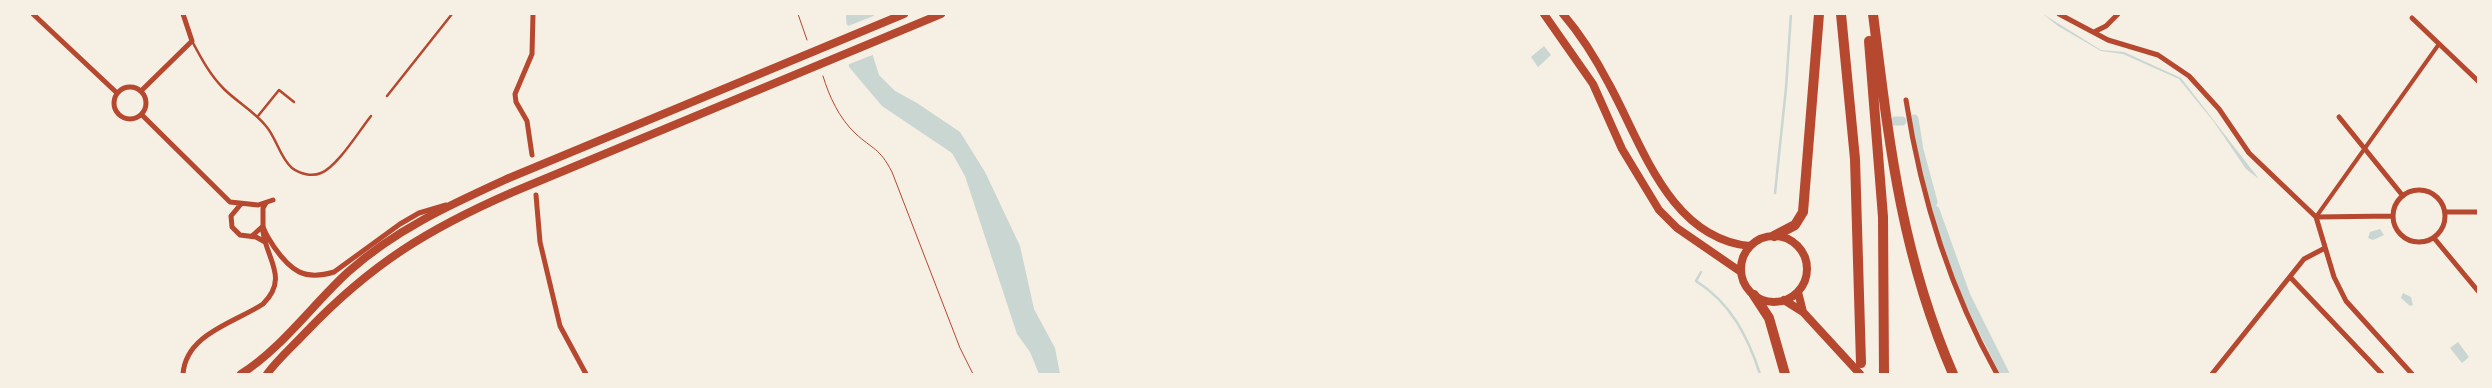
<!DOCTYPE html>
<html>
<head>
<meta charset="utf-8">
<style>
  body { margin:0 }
  #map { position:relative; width:2492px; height:388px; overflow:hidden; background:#f6efe4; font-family:"Fira Sans",sans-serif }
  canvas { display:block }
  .frame { position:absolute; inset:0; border:15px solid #f6efe4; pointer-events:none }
</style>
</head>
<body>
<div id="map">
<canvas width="2492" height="388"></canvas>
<div class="frame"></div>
</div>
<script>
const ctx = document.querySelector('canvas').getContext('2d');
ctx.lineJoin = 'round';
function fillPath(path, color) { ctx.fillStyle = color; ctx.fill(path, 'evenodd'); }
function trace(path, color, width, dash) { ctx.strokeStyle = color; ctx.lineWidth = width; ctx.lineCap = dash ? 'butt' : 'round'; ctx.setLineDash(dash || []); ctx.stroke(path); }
const water = new Path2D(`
  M846,14H874L873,56L879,75L895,91L917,103L960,132L985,172L1020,246L1034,309L1055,348L1060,374H1039L1030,352L1017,334L965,176L952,153L882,106L849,67Z
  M2043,14L2101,50L2124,52L2181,78L2259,179L2246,169L2214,122L2179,79L2123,54L2101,51L2058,26Z
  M1544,46L1551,55L1538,67L1531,57Z
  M2380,229L2384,235L2373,240L2368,238L2370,232Z
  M2403,293L2411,297L2413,305L2410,306L2401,298Z
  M2458,342L2469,357L2462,363L2450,348Z`);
const pier = new Path2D(`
  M876,15L875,54L847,65L843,26L847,24L848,26Z`);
const stream = new Path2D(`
  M1775,193L1786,88L1791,14
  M1701,272L1696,281C1731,303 1748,337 1760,374`);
const canal = new Path2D(`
  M1914,119L1919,150L1933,202
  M1895,121H1902
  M1935,210L1966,296L2005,374`);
const path = new Path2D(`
  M798,14L807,40
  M823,76C829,96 839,118 855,133C873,150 879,147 892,172L960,348L973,374`);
const service = new Path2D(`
  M192,41C201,58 210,75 224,89C237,102 254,111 266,126C277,139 280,158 292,168C300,174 312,177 321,173C337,167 359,131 371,116
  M387,96L452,14
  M258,116L279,90L294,102`);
const pedestrian = new Path2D(`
  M2316,217L2439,44`);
const minor = new Path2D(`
  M33,14L117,93
  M2059,14L2108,40L2158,55L2189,76L2219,109L2249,153L2316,217L2334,277L2346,301L2412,374
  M2412,18L2478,81
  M2094,32L2106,26L2118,14
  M114 103a16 16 0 1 1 32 0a16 16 0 1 1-32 0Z
  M141,91L192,41L183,14
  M1906,100C1921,197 1949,288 1997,374
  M142,115L230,202L258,205L273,200
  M2339,117L2403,196
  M532,155L527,121L516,102L515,94L532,54L533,14
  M2393 216a26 26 0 1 1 52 0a26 26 0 1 1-52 0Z
  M536,195L540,242L560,326L586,374
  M241,204L231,216L232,227L240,235L256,237L265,242
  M2446,212H2478
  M2316,217L2392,216
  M263,226C265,234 270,240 274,247C291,271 304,281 334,272L400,224L419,213L446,205
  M252,236L263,226V208L266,203
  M2434,238L2478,291
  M2290,277L2382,374
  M183,374C186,334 234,323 263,304C289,278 267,260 263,232
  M2212,374L2304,259L2325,248`);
const secondary = new Path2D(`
  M1544,14L1593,84L1622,149L1659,210L1677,228L1741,272
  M1563,14C1581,35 1596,59 1609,84C1642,144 1669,238 1750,246
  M1741 269a33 33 0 1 1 66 0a33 33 0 1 1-66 0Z
  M1798,292L1803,312
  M1784,300L1803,312L1860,374
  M241,374C280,350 314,303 348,272C396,229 452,204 509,178L904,14
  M267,374C278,359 293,346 306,332C371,264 428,229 513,192L941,14`);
const motorway = new Path2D(`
  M1841,14L1855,159L1861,363
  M1873,14C1889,142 1901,254 1953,374
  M1869,41L1883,217L1884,374
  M1774,236L1795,225L1803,212L1819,14
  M1754,295L1769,318L1785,374`);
fillPath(water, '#c9d6d2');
fillPath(pier, '#f6efe4');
trace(stream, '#c9d6d2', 2.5);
trace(canal, '#c9d6d2', 9);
trace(path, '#b5482f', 1);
trace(service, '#b5482f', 2.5);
trace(pedestrian, '#b5482f', 4);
trace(minor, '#b5482f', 5);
trace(secondary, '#b5482f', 8);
trace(motorway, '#b5482f', 10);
</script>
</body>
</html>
